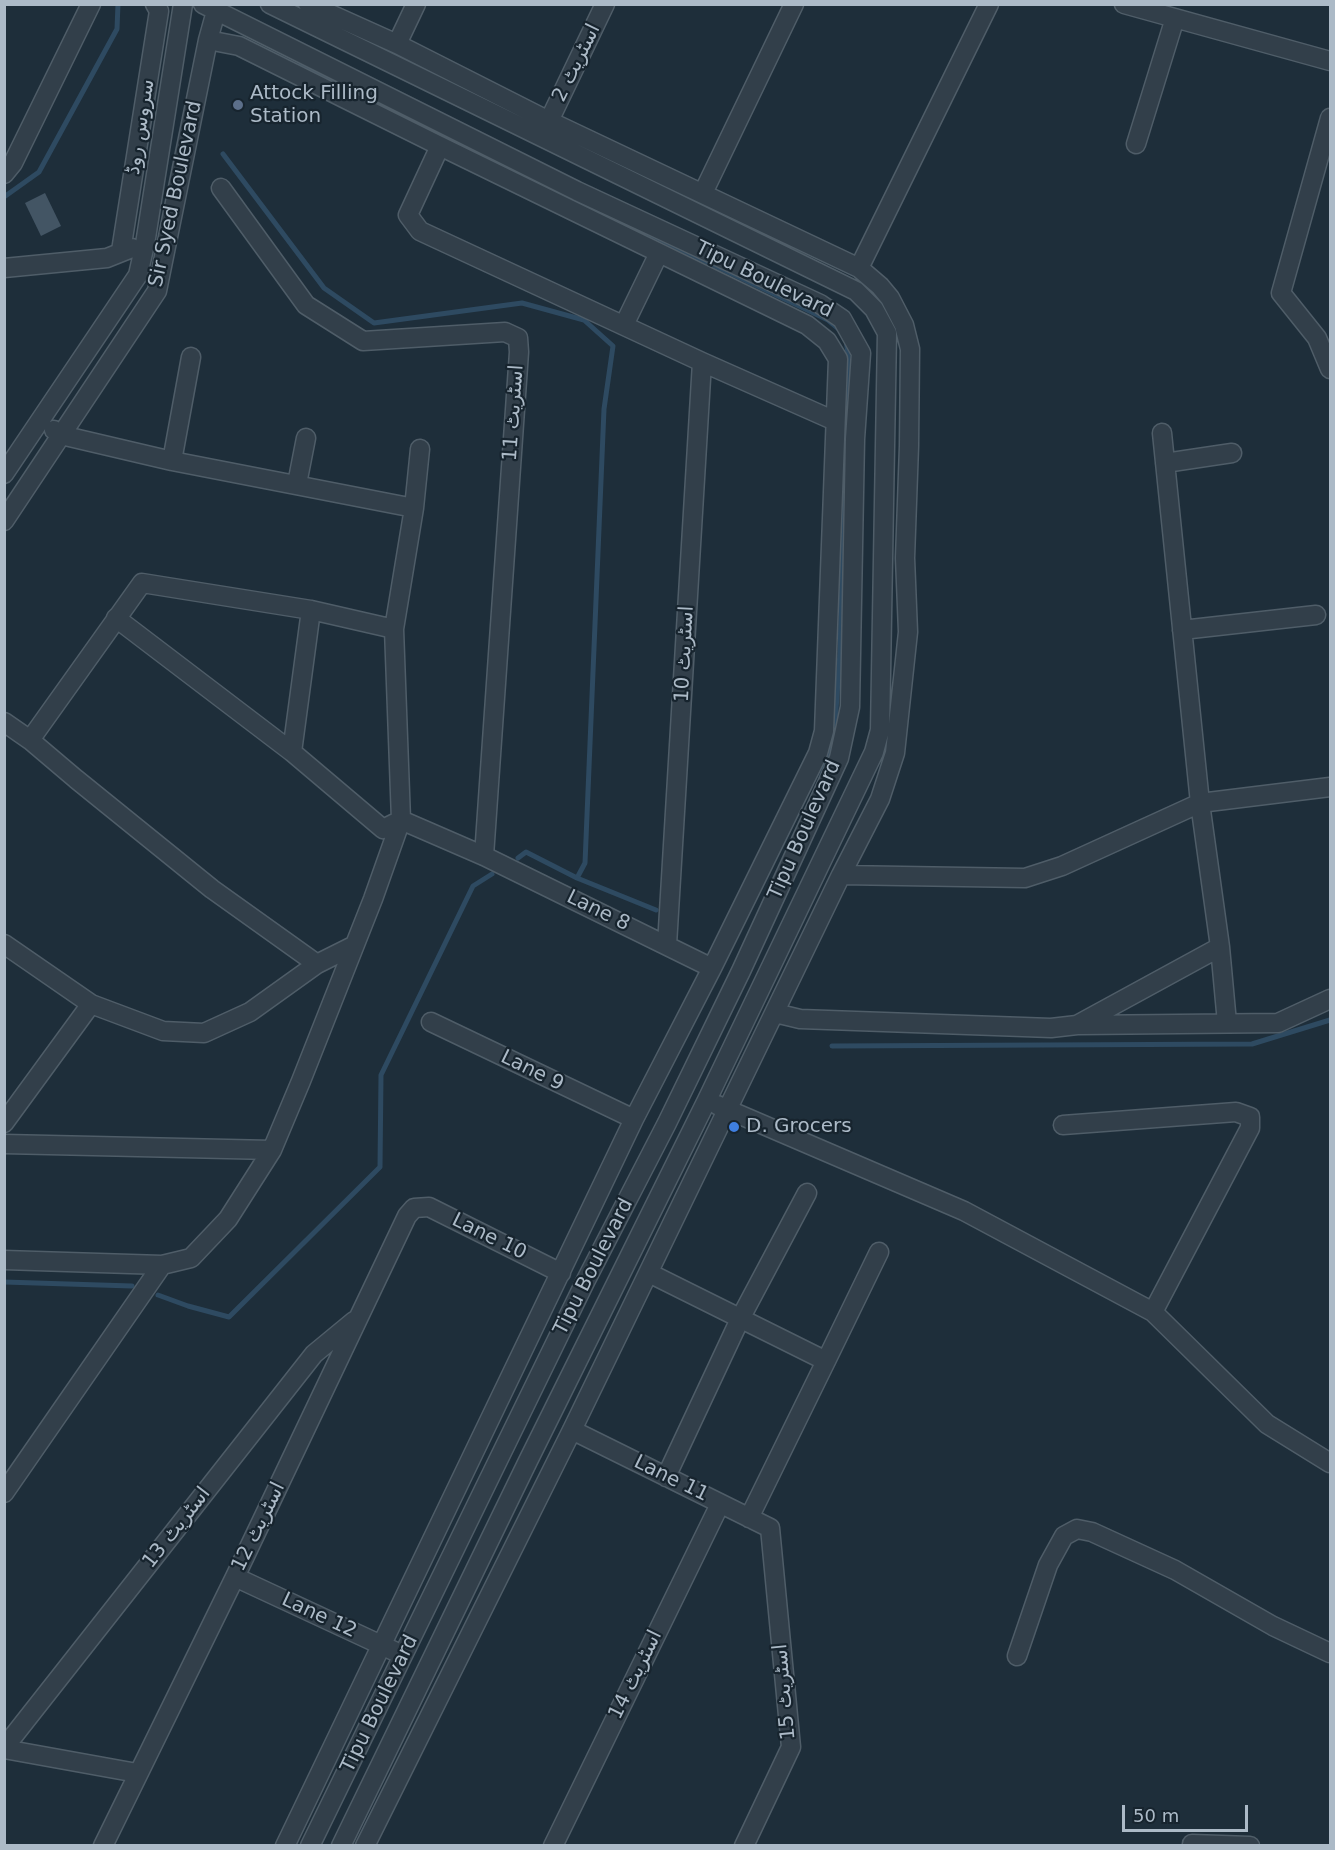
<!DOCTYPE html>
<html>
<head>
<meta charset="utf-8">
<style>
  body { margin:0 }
  #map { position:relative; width:1335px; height:1850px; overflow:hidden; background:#1e2e3a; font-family:"DejaVu Sans",sans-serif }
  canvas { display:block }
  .frame { position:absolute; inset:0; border:6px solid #acbac7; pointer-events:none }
  .scale { position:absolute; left:1122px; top:1805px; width:126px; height:27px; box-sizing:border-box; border:3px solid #acbac7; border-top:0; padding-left:8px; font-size:18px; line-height:21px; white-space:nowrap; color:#acbac7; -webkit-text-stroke:4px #17242e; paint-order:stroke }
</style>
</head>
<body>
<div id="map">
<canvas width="1335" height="1850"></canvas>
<div class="frame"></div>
<div class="scale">50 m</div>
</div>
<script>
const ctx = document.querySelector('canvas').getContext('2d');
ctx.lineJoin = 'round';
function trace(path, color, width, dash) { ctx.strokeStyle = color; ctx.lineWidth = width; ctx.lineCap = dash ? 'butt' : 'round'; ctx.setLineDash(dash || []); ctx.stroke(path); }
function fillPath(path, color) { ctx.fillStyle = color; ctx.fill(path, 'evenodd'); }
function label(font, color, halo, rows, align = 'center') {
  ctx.font = font + ' "DejaVu Sans","Noto Sans Arabic",sans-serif'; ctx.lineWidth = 4.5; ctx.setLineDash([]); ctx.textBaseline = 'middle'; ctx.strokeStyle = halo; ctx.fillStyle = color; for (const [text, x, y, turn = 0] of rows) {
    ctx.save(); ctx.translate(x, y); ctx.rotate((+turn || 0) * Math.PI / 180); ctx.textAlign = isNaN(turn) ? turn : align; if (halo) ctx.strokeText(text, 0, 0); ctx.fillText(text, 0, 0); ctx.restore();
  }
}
const stream = new Path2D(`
  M299,66L509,167
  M223,154L324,288L374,323L522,303L584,320L613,346L604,409L585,863L577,878
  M4,197L39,172L117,29L118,4
  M645,232L828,320L840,330
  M821,778L834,739L840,652L848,353L846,340
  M518,858L526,852L577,878L656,910
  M832,1046L1252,1044L1330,1020
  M4,1282L132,1286
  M158,1295L188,1306L229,1317L380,1167L381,1075L473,886L492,874`);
const building = new Path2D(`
  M45,193L61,226L41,236L25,203Z`);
const minor = new Path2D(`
  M203,4L577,191L820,304L842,319L861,353L855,439L850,707L839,758L741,971L667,1123L586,1280L310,1846
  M270,4L856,291L874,309L887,333L880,730L874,752L707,1100L528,1461L341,1846
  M308,4L397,44L549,121L859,268L880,286L890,298L904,325L910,349L909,446L905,558L908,632L895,753L880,799L841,875L572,1430L365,1846
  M1124,4L1330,61
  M208,40L239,46L440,146L807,325L827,341L838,359L824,731L818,753L712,968L634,1119L285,1846
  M397,44L416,4
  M1330,118L1281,293L1317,338L1330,369
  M549,121L605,4
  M1136,144L1175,18
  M440,146L408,215L420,231L702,362L835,421
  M4,174L13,163L91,4
  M221,188L306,305L363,341L505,332L518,338L519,352L484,856
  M703,193L794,4
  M121,251L159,11L155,4
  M4,268L107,258L132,248
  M859,268L989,4
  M624,325L659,253
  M54,430L61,435L172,461L414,508
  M1162,433L1200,803L1220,947L1227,1023
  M172,461L191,357
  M1165,463L1232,453
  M4,474L138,275L145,244L183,4
  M297,484L306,438
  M4,521L157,291L208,40L218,4
  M116,618L292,752L383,829L401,820L484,856L712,968
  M1182,630L1316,615
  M4,722L30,740L76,779L212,889L317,964
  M30,740L142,583L311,610L394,629
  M292,752L311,610
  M841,875L1025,878L1062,866L1200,803L1330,787
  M4,944L91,1004L163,1031L204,1033L250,1012L317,964L353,946
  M667,945L702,362
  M775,1013L800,1019L1051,1028L1077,1025L1220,947
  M431,1022L634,1119
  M1080,1025L1278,1023L1330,999
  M717,1105L964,1211L1153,1312L1267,1424L1330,1463
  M4,1123L91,1004
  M1063,1125L1236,1112L1250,1117V1128L1153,1312
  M4,1144L272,1150
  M4,1260L162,1265L191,1258L228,1219L272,1150L301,1081L373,899L401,820L394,629L414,508L420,449
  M649,1273L826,1361L879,1252
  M572,1430L770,1528L791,1747L744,1846
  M666,1477L740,1319L807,1193
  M4,1493L162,1265
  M749,1518L826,1361
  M235,1577L394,1651
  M1017,1656L1048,1565L1064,1536L1077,1529L1092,1532L1175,1570L1273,1626L1330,1653
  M4,1748L314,1354L354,1321
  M4,1749L137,1773
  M1192,1844L1250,1846
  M103,1846L235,1577L407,1216L414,1208L429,1207L561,1273
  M553,1846L720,1504`);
const markers = [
  [238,105,6,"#5c6f8a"],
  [734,1127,6,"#3f7fe0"]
];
const streetNames = [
  ["اسٹریٹ 2",577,63,-64],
  ["سروس روڈ",141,127,-81],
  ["Sir Syed Boulevard",176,194,-78],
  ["Tipu Boulevard",764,280,26],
  ["اسٹریٹ 11",514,413,-86],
  ["اسٹریٹ 10",685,654,-87],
  ["Tipu Boulevard",805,830,-66],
  ["Lane 8",598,911,26],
  ["Lane 9",532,1071,26],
  ["Lane 10",489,1237,26],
  ["Tipu Boulevard",594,1267,-63],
  ["Lane 11",671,1479,26],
  ["اسٹریٹ 12",259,1527,-64],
  ["اسٹریٹ 13",177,1528,-52],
  ["Lane 12",319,1616,25],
  ["اسٹریٹ 14",636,1675,-64],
  ["اسٹریٹ 15",785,1692,-95],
  ["Tipu Boulevard",380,1704,-64]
];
const poiNames = [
  ["Attock Filling",250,94],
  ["Station",250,117],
  ["D. Grocers",746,1127]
];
trace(stream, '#2e4a61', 5);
fillPath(building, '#435564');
trace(minor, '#4f5d68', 21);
trace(minor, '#323f4a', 18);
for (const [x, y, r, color] of markers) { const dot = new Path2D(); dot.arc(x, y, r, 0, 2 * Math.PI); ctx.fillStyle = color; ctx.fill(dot); trace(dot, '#17242e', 2); }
label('20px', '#acbac7', '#17242e', streetNames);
label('20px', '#acbac7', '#17242e', poiNames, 'left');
</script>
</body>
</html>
